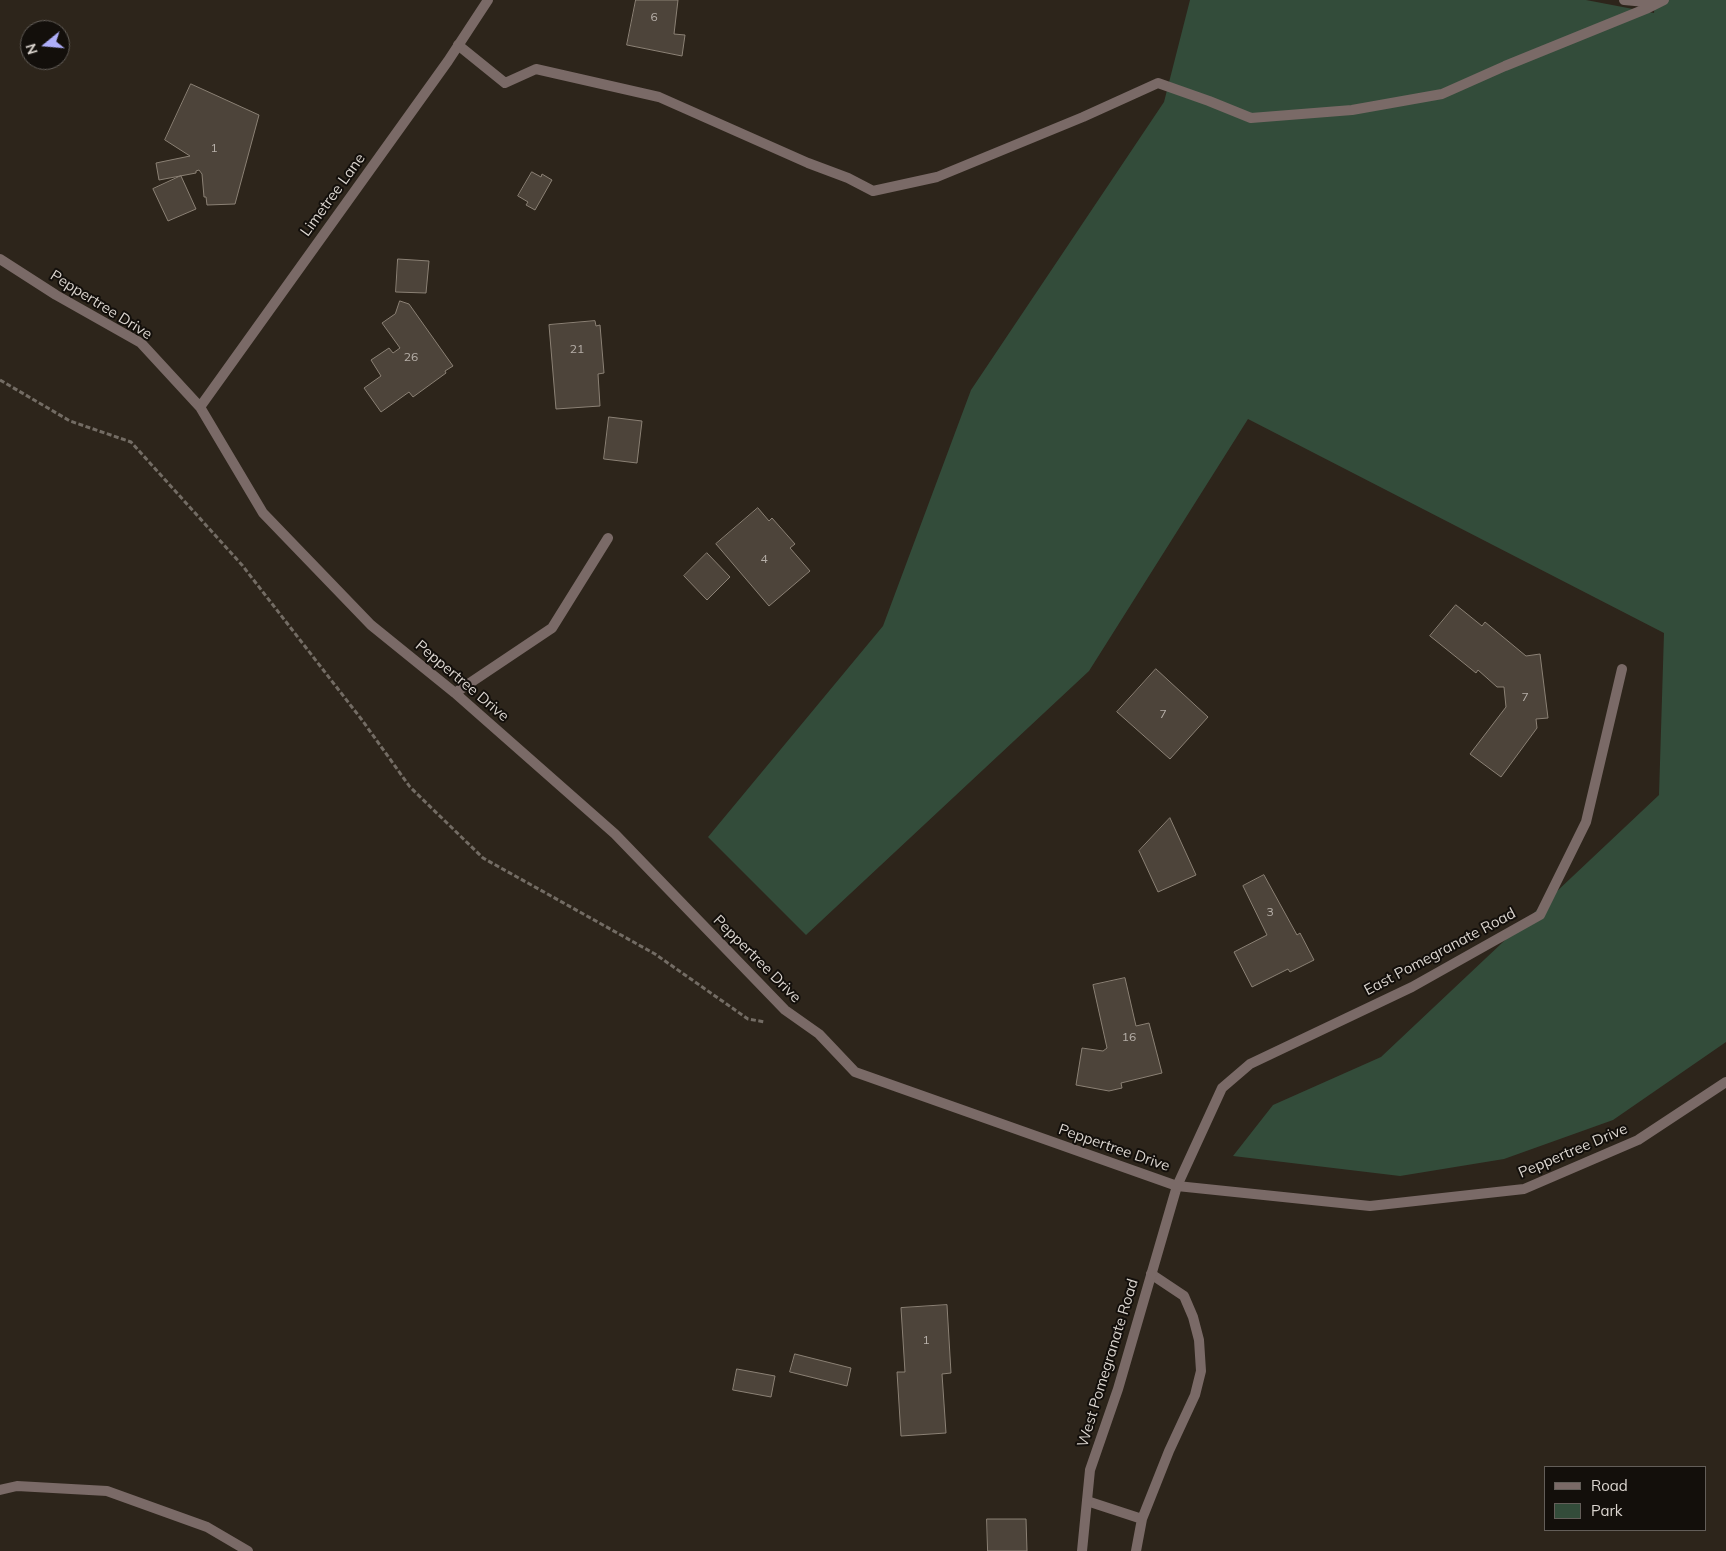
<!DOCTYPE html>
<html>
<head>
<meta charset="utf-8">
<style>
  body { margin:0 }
  #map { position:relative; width:1726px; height:1551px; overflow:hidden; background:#2d251b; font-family:Mulish,sans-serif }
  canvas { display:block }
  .legend { position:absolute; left:1544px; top:1466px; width:162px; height:65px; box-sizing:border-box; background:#130f0b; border:1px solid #635e59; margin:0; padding:6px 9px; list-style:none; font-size:15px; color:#dad4ce }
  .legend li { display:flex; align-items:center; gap:10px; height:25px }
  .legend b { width:25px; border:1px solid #635e59 }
  .north { position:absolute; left:20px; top:20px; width:50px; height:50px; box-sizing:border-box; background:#130f0b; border:1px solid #635e59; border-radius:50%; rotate:253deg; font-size:14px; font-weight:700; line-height:20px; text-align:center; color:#dad4ce }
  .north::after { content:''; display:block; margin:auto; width:18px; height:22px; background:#aeaefa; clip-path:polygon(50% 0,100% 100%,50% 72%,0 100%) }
</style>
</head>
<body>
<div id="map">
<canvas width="1726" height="1551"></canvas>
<ul class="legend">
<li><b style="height:6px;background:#7a6a67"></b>Road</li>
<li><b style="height:14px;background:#334c3a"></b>Park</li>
</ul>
<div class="north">N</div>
</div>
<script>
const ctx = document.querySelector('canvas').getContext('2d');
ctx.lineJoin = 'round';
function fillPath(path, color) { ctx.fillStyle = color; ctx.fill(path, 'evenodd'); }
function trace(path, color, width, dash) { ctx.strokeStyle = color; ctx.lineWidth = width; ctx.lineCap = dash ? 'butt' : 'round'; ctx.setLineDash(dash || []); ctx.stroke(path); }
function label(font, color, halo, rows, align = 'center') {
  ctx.font = font + ' Mulish,sans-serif'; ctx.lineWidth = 4; ctx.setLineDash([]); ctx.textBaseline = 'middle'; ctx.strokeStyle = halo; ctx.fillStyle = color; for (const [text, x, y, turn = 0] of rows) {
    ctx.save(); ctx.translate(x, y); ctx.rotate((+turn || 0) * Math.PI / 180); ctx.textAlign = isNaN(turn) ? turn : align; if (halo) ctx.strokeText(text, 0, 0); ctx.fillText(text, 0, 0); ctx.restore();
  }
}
const green = new Path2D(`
  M1190,0H1586L1654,13L1655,0H1726V1042L1613,1120L1504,1159L1400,1176L1233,1156L1273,1105L1381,1057L1659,795L1664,633L1248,419L1089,671L806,935L708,837L883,626L971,390L1164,102Z`);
const building = new Path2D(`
  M636,0H678L674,34L685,35L682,56L627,45Z
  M191,84L259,115L235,204L207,205L206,197H204L202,174L199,170L196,171V173L159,180L156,163L190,156L165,140Z
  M532,172L541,177L542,174L552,180L535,210L526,205L528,202L518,196Z
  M181,176L196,209L168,221L153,189Z
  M398,259L429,261L426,293L396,292Z
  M400,301L409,304L453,366L445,371L446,373L413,397L409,392L381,412L364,388L381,376L371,360L389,348L393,353L400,348L382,323L395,314Z
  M595,321L596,326L600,325L604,373L598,374L600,406L556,409L549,325Z
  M609,417L642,421L637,463L604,459Z
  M758,508L769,521L772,518L795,544L790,548L810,571L769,606L716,544Z
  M707,553L730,577L707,600L684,576Z
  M1456,605L1482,626L1485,622L1526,656L1540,654L1548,718L1536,719L1537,728L1501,777L1470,754L1506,707L1504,687H1497L1478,670L1476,673L1430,636Z
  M1156,669L1208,717L1170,759L1117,712Z
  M1170,818L1196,875L1158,892L1139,851Z
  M1264,875L1297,935L1300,933L1314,960L1290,972L1288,969L1252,987L1234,952L1267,935L1243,886Z
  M1125,978L1136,1026L1149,1023L1162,1073L1121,1083L1122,1088L1109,1091L1076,1085L1082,1048L1103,1051L1107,1048L1093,985Z
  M947,1305L951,1373L942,1374L946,1433L901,1436L897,1372H905L901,1308Z
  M795,1354L851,1368L847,1386L790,1372Z
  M737,1369L775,1376L771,1397L733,1390Z
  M987,1519H1026L1027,1551H988Z`);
const path = new Path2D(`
  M0,380L70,421L131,442L242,565L362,720L410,787L483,858L655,954L748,1019L765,1022`);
const lane = new Path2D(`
  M1624,0L1657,3
  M458,45L505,83L536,69L659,97L808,163L848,178L873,191L937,177L1083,117L1158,83L1209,101L1251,118L1352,110L1442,94L1505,66L1648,8L1664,0
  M1087,1501L1142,1519
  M1136,1551L1142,1519L1169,1451L1195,1395L1201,1371L1199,1340L1193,1317L1184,1296L1151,1274`);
const street = new Path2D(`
  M0,259L56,295L141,343L200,407L263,513L371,625L455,693L615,834L785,1010L819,1034L855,1072L1177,1186L1370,1206L1524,1189L1638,1140L1726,1082
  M200,407L448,61L488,0
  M455,693L552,628L608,538
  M0,1490L17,1486L107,1491L207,1527L248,1551
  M1082,1551L1090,1470L1118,1389L1177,1186L1222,1088L1250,1064L1412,987L1540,915L1586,822L1622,669`);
const numberNames = [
  ["6",654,17],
  ["1",214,148],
  ["21",577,349],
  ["26",411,357],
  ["4",764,559],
  ["7",1525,697],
  ["7",1163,714],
  ["3",1270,912],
  ["16",1129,1037],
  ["1",926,1340]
];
const streetNames = [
  ["Limetree Lane",333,195,-54],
  ["Peppertree Drive",101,305,32],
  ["Peppertree Drive",462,681,40],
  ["East Pomegranate Road",1440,952,-28],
  ["Peppertree Drive",757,959,45],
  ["Peppertree Drive",1114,1148,19],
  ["Peppertree Drive",1573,1151,-23],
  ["West Pomegranate Road",1108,1363,-73]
];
fillPath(green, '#334c3a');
fillPath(building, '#4d443a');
trace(building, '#8b8175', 1);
trace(path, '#736c64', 3, [5, 2.5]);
trace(lane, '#7a6a67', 10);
trace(street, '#7a6a67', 10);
label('12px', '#b7b0a9', null, numberNames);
label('15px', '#dad4ce', '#130f0b', streetNames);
</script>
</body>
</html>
